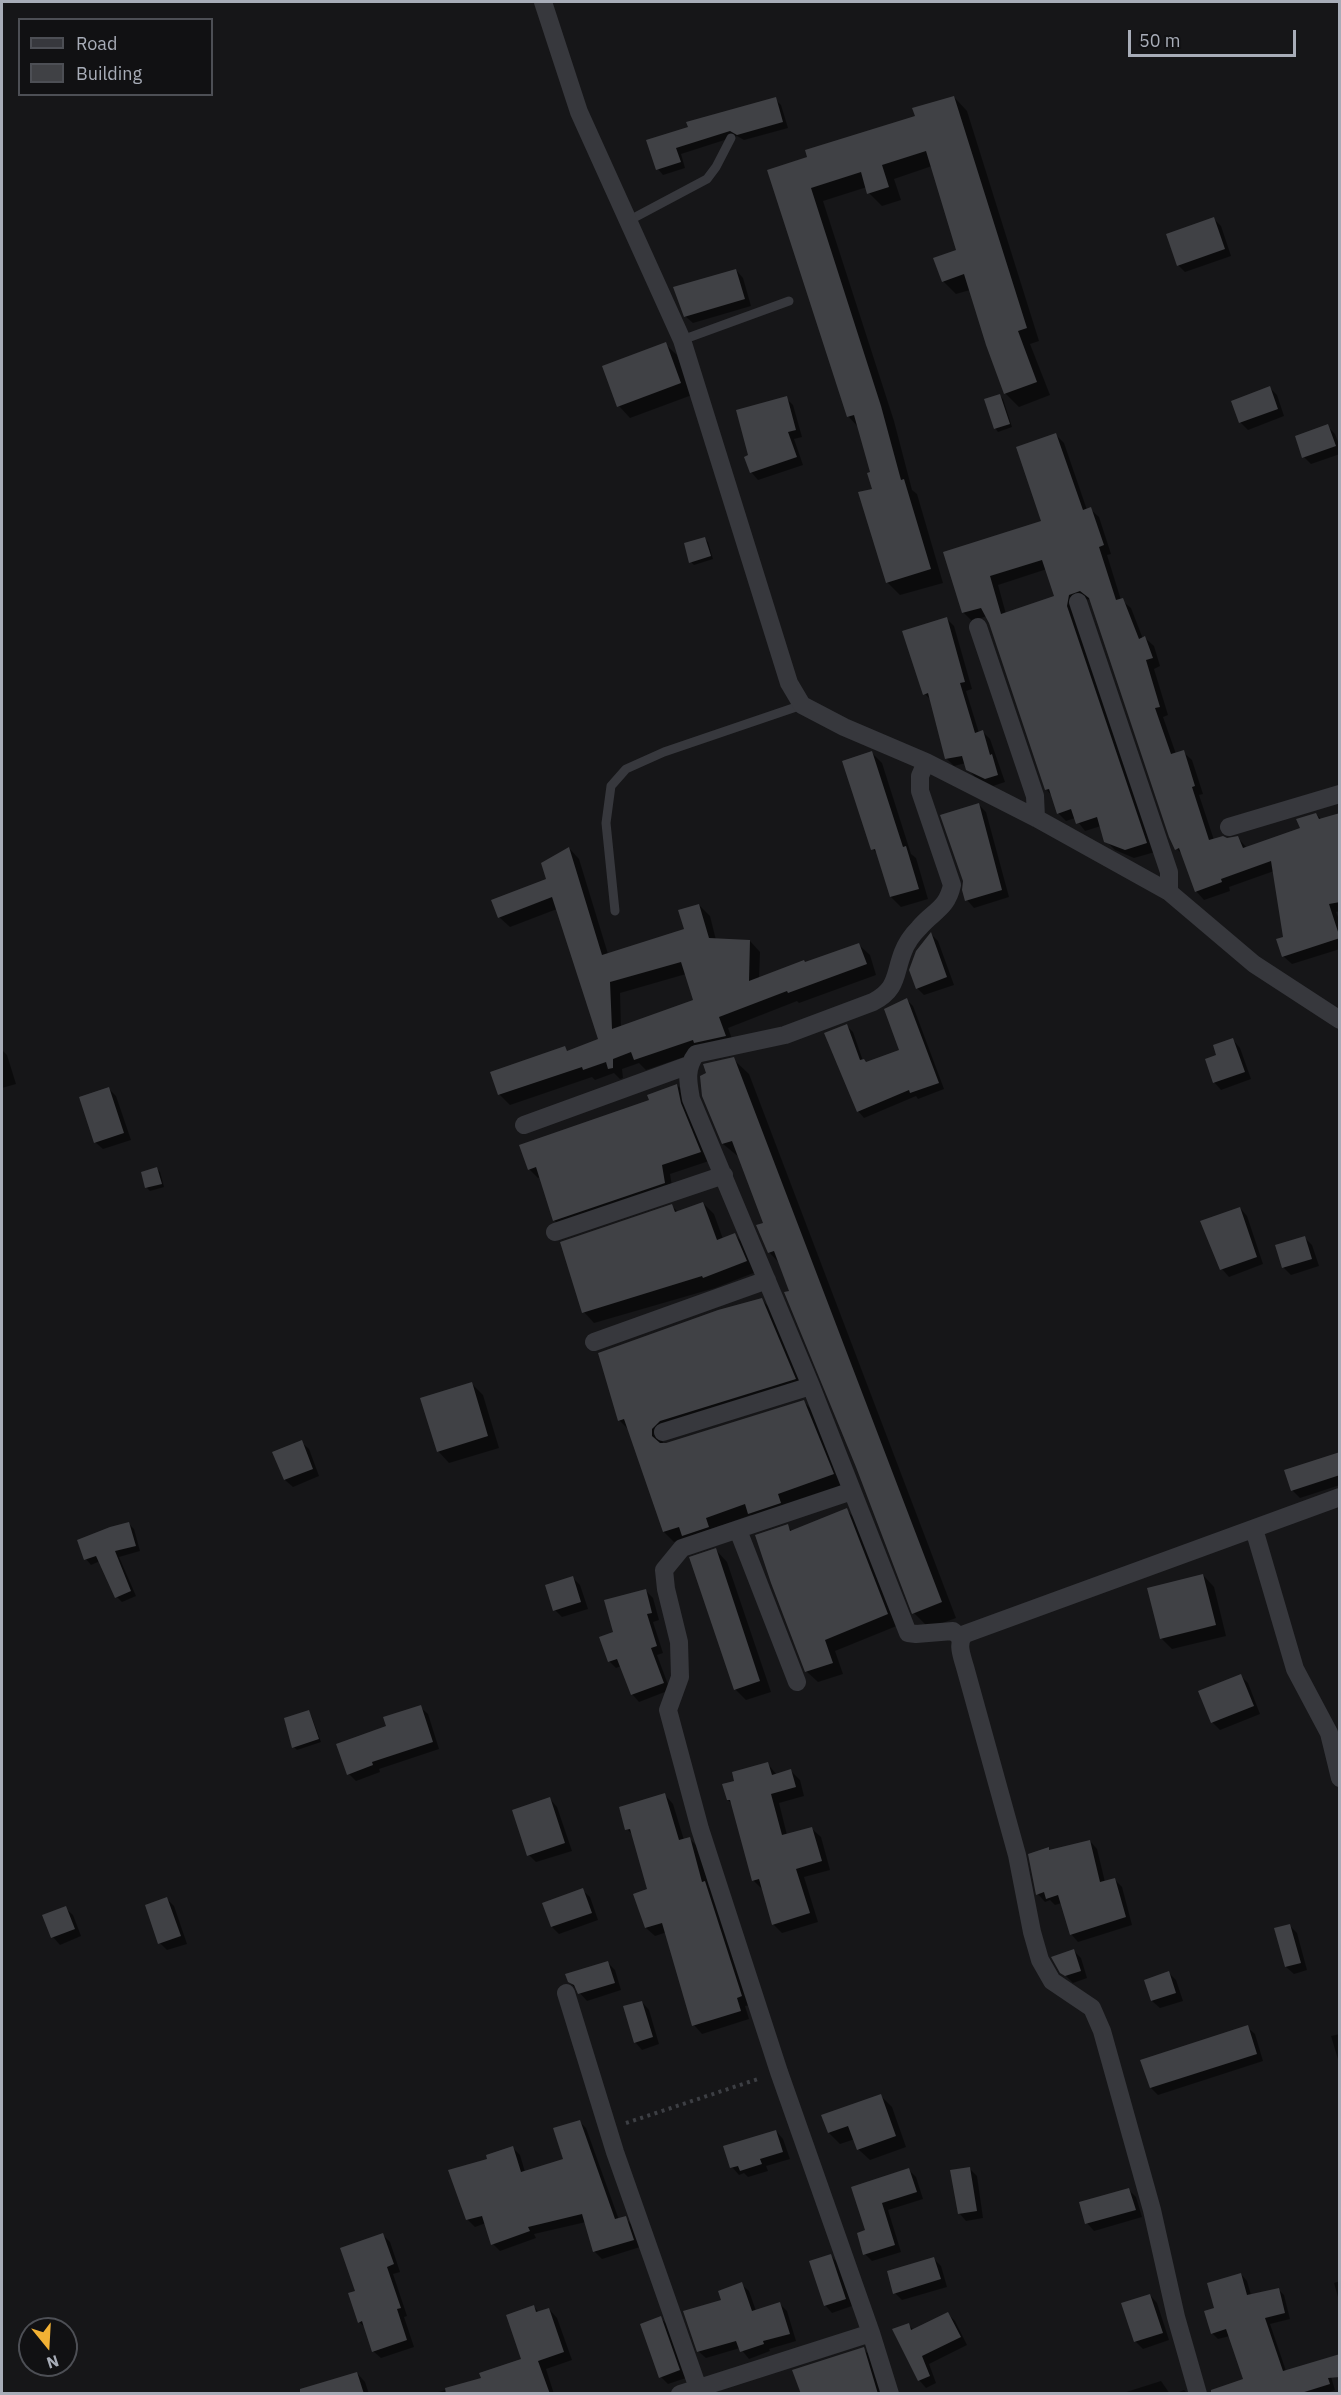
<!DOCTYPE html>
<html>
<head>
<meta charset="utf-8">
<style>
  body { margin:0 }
  #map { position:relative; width:1341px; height:2395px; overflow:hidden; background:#161618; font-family:"IBM Plex Sans",sans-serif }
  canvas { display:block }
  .frame { position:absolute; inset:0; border:3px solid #a8adb8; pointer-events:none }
  .legend { position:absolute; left:18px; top:18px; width:195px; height:78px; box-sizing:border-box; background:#111113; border:2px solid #4d4f55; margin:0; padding:8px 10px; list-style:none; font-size:18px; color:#a8adb8 }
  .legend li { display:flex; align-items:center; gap:12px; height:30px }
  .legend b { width:30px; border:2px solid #4d4f55 }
  .north { position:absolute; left:18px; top:2317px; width:60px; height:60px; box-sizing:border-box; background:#111113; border:2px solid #4d4f55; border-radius:50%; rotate:162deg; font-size:16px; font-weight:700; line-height:24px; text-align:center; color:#a8adb8 }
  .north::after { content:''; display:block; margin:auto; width:21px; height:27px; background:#f2b134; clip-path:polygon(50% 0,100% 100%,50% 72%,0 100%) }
  .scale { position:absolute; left:1128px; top:30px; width:168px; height:27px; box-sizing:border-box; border:3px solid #a8adb8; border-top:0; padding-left:8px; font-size:18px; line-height:21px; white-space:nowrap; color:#a8adb8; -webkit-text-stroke:4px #111113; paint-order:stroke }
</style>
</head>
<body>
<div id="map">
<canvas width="1341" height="2395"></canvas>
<div class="frame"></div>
<ul class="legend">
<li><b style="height:8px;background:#37383d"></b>Road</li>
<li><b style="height:16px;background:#404145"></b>Building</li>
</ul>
<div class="north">N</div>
<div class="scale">50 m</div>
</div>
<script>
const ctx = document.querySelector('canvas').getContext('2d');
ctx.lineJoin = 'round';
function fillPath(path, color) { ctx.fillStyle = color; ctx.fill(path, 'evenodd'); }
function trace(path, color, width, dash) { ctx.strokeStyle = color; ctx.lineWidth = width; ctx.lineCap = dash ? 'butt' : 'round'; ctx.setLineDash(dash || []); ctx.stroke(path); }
const shadow = new Path2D(`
  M954,97L967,111L1039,341L1030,344L1050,395L1019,407L1005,393L970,290L956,294L943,281L958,251L932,166L894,179L901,200L882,206L869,193L867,187L823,201L894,421L912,490L917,494L943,583L900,595L887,582L872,473L859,428L848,416L769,171L917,117Z
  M775,99L781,105L788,128L744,140L737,136L681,154L685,168L663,175L658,169L648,141Z
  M1214,219L1221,226L1231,256L1185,272L1178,265Z
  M736,270L743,278L751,306L693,323L685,316Z
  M665,344L677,355L692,395L630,418L619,406Z
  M1270,388L1277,395L1284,416L1248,430L1240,422Z
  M1000,396L1003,399L1012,427L998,432L995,428Z
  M786,398L793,405L802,437L794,439L803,465L758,480L751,472L750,456Z
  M1327,426L1335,434L1340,447V454L1311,464L1304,457Z
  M1056,435L1064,443L1087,510L1090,509L1099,517L1111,554L1107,555L1121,600L1131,608L1143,639L1145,638L1154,646L1160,666L1154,669L1168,715L1163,717L1176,754L1183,752L1192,760L1203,794L1199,795L1214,840L1238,838L1247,848L1302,829L1316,814L1322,820L1340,815V911L1336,912L1340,922V949L1292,964L1283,956L1284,938L1274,871L1229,887L1230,891L1204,900L1196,891L1184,856L1177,849L1090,599L1078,602L1155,852L1134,858L1115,850L1106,841L1101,826L1085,831L1075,818L1066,821L1058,813L1052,796L1046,789L987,616L972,621L963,612L945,553L1043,522ZM1047,569L1056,597L1006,614L998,585Z
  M705,539L708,542L713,559L694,565L691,562Z
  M947,619L954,626L972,689L966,691L979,733L983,732L990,739L1005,782L993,786L975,777L968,769L966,763L954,766L946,758L931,700L925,694Z
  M872,753L882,763L911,854L916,858L928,899L901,907L891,897L879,856L873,849Z
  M979,805L986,812L1009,897L974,908L967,900Z
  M569,848L579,859L608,954L686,930L699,905L710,916L716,940L750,941L760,952L759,979L859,945L870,955L876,975L799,1003L797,1001L728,1028L735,1047L704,1050L646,1070L639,1063L622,1069L623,1078L620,1079L614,1073L595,1080L592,1077L510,1105L499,1094L565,1048L568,1052L600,1040L557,909L510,927L499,917L548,880ZM686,974L694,1001L621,1027L620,993Z
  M931,934L938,941L954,985L924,995L917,988Z
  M907,1000L913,1006L944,1089L918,1099L916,1096L864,1118L858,1111L847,1026L853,1032L863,1061L867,1064L901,1051Z
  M1233,1040L1240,1048L1251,1079L1221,1090L1214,1082L1218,1056Z
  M2,1050L7,1055L16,1084L2,1088Z
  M733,1059L749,1074L956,1618L929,1628L914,1613L780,1264L769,1252L765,1223L740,1158L723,1144Z
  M677,1085L686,1094L709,1161L670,1174L673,1192L563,1229L554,1220L541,1177L538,1178L529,1169Z
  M109,1089L116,1096L131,1140L103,1149L95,1142Z
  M157,1169L160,1172L164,1187L150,1191L147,1188Z
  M703,1203L714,1214L723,1239L735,1235L745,1245L756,1272L715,1288L594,1323L584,1312L672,1206L678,1212Z
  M1240,1208L1247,1216L1263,1264L1229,1277L1222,1269Z
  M1305,1238L1312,1245L1319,1266L1291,1275L1284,1268L1277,1246Z
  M762,1300L772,1310L805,1389L662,1440L663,1443L666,1444L804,1402L814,1412L843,1485L760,1523L751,1515L674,1542L664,1532L630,1431L619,1420Z
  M472,1384L483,1395L499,1448L449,1463L438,1451Z
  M301,1442L309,1449L319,1476L293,1487L285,1480L274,1452Z
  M1340,1458V1485L1300,1498L1292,1490Z
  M846,1510L858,1521L899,1625L835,1651L843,1674L818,1682L806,1671L787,1526L792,1531Z
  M129,1524L134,1529L140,1551L119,1557L136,1596L122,1602L117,1597L100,1561L91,1565L86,1559Z
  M716,1550L727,1562L771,1692L746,1700L735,1689Z
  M1203,1575L1214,1587L1226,1636L1172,1649L1161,1638Z
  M573,1578L580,1585L588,1609L562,1617L555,1610Z
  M645,1590L653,1598L659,1620L653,1622L663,1653L657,1655L670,1690L639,1702L632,1694L621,1666L616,1668L609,1661Z
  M1241,1676L1248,1683L1260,1714L1220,1730L1212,1722Z
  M420,1707L428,1714L439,1749L379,1769L380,1772L356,1781L349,1774L388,1727Z
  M308,1712L311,1715L321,1742L297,1750L294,1747Z
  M767,1763L777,1775L791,1771L800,1780L804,1796L779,1803L787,1835L812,1829L821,1837L830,1870L804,1877L818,1922L782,1933L773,1924L762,1889L753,1880L732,1804L728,1800L736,1782Z
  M665,1795L673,1804L684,1840L689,1838L698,1847L709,1887L713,1892L750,2005L745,2006L749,2019L702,2034L694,2025L667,1932L655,1936L646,1928L649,1890L634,1836L627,1829Z
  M550,1799L557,1807L572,1851L536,1862L529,1855Z
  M1090,1841L1097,1849L1105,1882L1114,1879L1122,1887L1132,1925L1078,1942L1071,1934L1062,1903L1055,1905L1050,1900L1045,1902L1038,1894L1048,1849L1050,1851Z
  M582,1890L590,1897L598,1920L559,1934L552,1927Z
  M167,1899L174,1906L187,1944L167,1950L160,1943Z
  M65,1908L73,1915L81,1936L60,1945L53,1937Z
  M1289,1925L1297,1933L1307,1970L1294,1974L1286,1967Z
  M1074,1951L1081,1958L1087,1978L1073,1983L1062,1972Z
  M608,1963L615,1970L621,1990L587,2001L569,1981Z
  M1169,1973L1176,1980L1183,2001L1160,2008L1152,2001L1146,1981Z
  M642,2002L649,2010L659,2044L642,2050L635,2042Z
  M1247,2027L1255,2034L1263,2061L1158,2095L1151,2088Z
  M1340,2034V2066L1331,2036Z
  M880,2095L892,2107L906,2147L870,2160L858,2149L855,2139L840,2144L829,2133Z
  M579,2121L586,2128L619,2220L625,2218L632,2225L640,2247L602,2259L595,2252L586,2222L534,2234L536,2238L500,2251L493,2244L486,2223L475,2227L468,2220L450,2171L489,2160L513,2148L520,2155L525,2172L565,2160Z
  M776,2131L783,2139L790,2159L766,2166L768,2171L748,2177L744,2173L739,2175L732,2167Z
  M970,2169L977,2176L983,2218L966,2221L959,2213Z
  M909,2170L916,2177L923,2199L888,2210L901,2252L872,2261L865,2254L867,2231L852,2188Z
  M1129,2190L1136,2197L1142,2217L1094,2231L1087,2223Z
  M383,2235L390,2242L400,2272L393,2274L407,2316L404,2317L414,2347L381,2358L373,2351L366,2328L359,2322L357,2292Z
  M831,2256L838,2263L852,2306L832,2313L825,2305Z
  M934,2259L941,2266L947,2287L902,2300L895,2293Z
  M1241,2274L1247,2281L1251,2295L1278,2289L1284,2295L1290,2319L1270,2324L1286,2371L1328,2367L1335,2390L1324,2394H1246L1245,2380L1230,2336L1218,2339L1212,2333L1216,2309Z
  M1340,2281V2304L1334,2283Z
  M741,2284L749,2291L756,2311L780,2304L787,2311L796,2341L769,2349L770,2351L749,2359L740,2348L706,2358L698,2351L723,2301Z
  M1150,2295L1157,2303L1169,2340L1143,2349L1135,2341Z
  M534,2307L539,2312L549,2309L557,2318L572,2360L546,2369L554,2394H432L482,2379L523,2359Z
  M948,2314L955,2321L967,2345L929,2364L936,2383L926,2388L919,2380L908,2325L914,2330Z
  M660,2318L668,2325L686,2378L668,2384L661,2377Z
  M863,2349L871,2356L883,2394H802Z
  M357,2373L365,2382L369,2394H328Z
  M1161,2381L1170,2394H1120Z
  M1184,2390L1188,2394H1174Z`);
const building = new Path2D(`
  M954,96L1027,328L1018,331L1037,382L1004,394L986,345L964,274L942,282L933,258L956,250L926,151L882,165L889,187L867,194L861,172L811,188L881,406L901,480L904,479L931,569L886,583L858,492L872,489L867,473L870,472L854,415L847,417L767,170L807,157L805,150L915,116L912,108Z
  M776,97L783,122L737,135L730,131L676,148L681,162L656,170L646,140L688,127L686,122Z
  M1214,217L1225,249L1177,266L1166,234Z
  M736,269L745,299L684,317L673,287Z
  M666,342L681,383L617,407L602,366Z
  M1270,386L1278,409L1239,423L1231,401Z
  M1000,394L1010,424L994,429L984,399Z
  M787,396L796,430L788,432L797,457L750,473L744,457L748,455L736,410Z
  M1328,424L1336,446L1302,458L1295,436Z
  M1056,433L1083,510L1091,507L1104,545L1099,547L1116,600L1123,598L1139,639L1145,636L1153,658L1146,660L1160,707L1155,708L1171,754L1184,750L1195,786L1192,787L1209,840L1223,836L1227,838L1238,836L1243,848L1300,828L1296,819L1316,813L1319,819L1340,813V902L1329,904L1340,938L1282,957L1276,939L1283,937L1271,861L1221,879L1222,882L1195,892L1179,848L1175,850L1169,837L1089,598L1080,591L1069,595L1067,606L1147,843L1125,850L1104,842L1097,817L1076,824L1071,809L1057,814L1049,789L1045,790L989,623L981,608L962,613L943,552L1041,521L1016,447ZM1042,560L1054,596L1001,614L990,576Z
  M705,537L711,556L689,563L684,543Z
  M947,617L965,682L960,683L975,733L983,730L990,755L992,754L998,775L985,779L966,770L962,756L945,759L928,693L923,695L902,631Z
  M872,751L903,847L906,846L919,889L890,897L875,849L871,850L842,761Z
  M979,803L1002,890L965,901L962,890L963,881L940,815Z
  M569,847L602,955L684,929L678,910L699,904L709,938L750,940L749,981L804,960L805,962L859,943L867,964L788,993L787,991L719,1017L726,1036L694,1043L693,1040L634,1060L631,1052L613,1059V1068L608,1069L606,1062L583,1070L582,1067L498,1095L490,1072L565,1046L567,1051L598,1039L552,897L498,918L491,900L546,879L541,863ZM681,962L693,1000L612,1029L610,982Z
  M931,932L947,977L916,989L909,970L916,951Z
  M907,998L939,1083L910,1093L909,1090L857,1112L824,1033L847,1024L860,1060L864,1059L866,1062L899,1050L884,1009Z
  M1233,1038L1245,1072L1213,1083L1205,1059L1216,1055L1213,1045Z
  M734,1057L942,1602L912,1614L856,1467L784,1292L789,1291L774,1251L768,1253L756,1225L763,1223L732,1141L722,1144L702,1096L700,1076L706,1073L703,1064Z
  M677,1084L681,1103L701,1152L662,1165L665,1183L553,1221L536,1167L528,1170L519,1145L649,1100L647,1095Z
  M109,1087L124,1133L94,1143L79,1097Z
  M157,1167L162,1184L145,1188L141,1172Z
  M703,1202L717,1240L735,1233L747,1261L703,1278L702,1276L582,1313L560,1242L672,1204L675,1212Z
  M1240,1207L1257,1257L1220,1270L1200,1221Z
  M1305,1236L1312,1259L1282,1268L1275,1245Z
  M762,1298L796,1379L660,1421L652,1429V1436L660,1443H666L804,1400L834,1474L778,1494L781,1503L748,1514L745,1504L706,1518L709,1527L682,1536L679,1527L663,1532L624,1419L618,1421L598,1353L718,1310Z
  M472,1382L488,1436L437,1452L420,1398Z
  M302,1440L313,1469L284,1480L272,1452Z
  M1340,1452V1475L1291,1491L1284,1470Z
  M847,1508L888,1614L825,1640L833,1663L805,1672L771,1583L755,1535L788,1524L790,1531Z
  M129,1522L136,1546L115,1551L131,1591L115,1598L96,1556L84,1560L77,1540L110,1527Z
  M716,1548L760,1681L734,1690L689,1557Z
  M1203,1574L1216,1625L1160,1639L1147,1588Z
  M573,1576L581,1602L553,1611L545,1585Z
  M646,1589L652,1613L647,1614L657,1646L651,1648L664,1683L631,1695L617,1659L608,1662L599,1637L613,1632L604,1600Z
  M1241,1674L1254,1706L1211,1723L1198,1691Z
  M421,1705L433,1742L372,1762L373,1765L347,1775L336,1744L386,1726L383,1717Z
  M309,1710L319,1739L292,1748L284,1718Z
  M768,1762L772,1775L791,1769L796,1787L771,1794L782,1835L812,1827L822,1861L796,1869L810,1913L772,1925L759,1879L752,1881L730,1800H727L722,1784L734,1781L732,1772Z
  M665,1793L679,1840L690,1837L702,1882L705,1881L742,1996L737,1998L741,2011L692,2026L662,1923L645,1928L633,1894L647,1889L630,1829L625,1830L619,1807Z
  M550,1797L565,1843L527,1856L512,1810Z
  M1090,1840L1100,1882L1115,1878L1126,1917L1070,1935L1058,1895L1046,1899L1044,1892L1036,1895L1028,1854L1049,1847V1850Z
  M583,1888L592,1913L551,1927L542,1903Z
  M167,1897L181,1936L158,1944L145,1905Z
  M66,1906L75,1929L51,1938L42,1915Z
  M1290,1924L1301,1963L1285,1967L1274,1928Z
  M1074,1949L1081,1971L1065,1976L1060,1973L1051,1957Z
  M608,1961L615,1983L578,1994L574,1985L568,1982L565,1974Z
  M1169,1971L1176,1993L1151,2001L1144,1980Z
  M642,2001L653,2037L634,2043L623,2006Z
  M1248,2025L1257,2054L1150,2088L1140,2060Z
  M881,2094L896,2136L857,2150L848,2126L828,2133L821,2115Z
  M580,2120L615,2219L626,2216L634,2240L593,2252L582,2214L528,2227L530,2231L491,2245L482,2216L466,2220L448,2170L487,2159L486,2155L513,2146L521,2172L563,2159L553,2128Z
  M776,2130L783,2152L760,2159L762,2164L740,2171L738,2166L730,2168L723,2146Z
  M970,2167L977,2211L958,2214L950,2170Z
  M909,2168L917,2192L882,2203L895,2245L863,2255L857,2233L865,2230L851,2187Z
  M1129,2188L1136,2210L1085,2224L1079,2202Z
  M383,2233L394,2264L387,2267L401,2308L397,2309L407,2340L372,2352L362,2321L358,2323L348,2293L355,2291L340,2248Z
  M831,2254L846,2299L824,2306L809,2261Z
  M934,2257L941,2279L893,2294L887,2271Z
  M1241,2273L1247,2295L1279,2288L1285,2313L1265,2318L1283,2371L1340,2354V2377L1328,2378L1330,2384L1298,2394H1211V2390L1243,2379L1226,2329L1211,2334L1204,2311L1214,2308L1207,2283Z
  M742,2282L752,2311L780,2302L790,2334L763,2341L764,2344L740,2352L736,2341L697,2352L683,2311L721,2300L718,2291Z
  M1150,2294L1163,2333L1134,2342L1121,2303Z
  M534,2305L536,2312L549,2308L564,2352L538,2361L550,2394H446L445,2388L481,2378L479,2373L521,2359L506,2315Z
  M948,2312L961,2337L922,2356L930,2376L918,2381L892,2329L909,2323L911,2330Z
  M661,2316L680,2370L659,2378L640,2324Z
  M864,2347L878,2394H801L792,2370Z
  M357,2372L364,2394H300V2389Z`);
const path = new Path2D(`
  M626,2123L761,2078`);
const service = new Path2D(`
  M628,221L707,179L716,167L731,138
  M682,340L789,301
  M615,911L606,823L611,786L626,769L664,752L802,705`);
const minor = new Path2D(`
  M543,2L579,112L682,340L789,683L802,705L844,727L926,762L1036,818L1169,892L1254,964L1340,1020
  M1078,602L1169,872V892
  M978,627L1035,796L1036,818
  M926,762L920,776V791L952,885C947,909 933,911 919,928C913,934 906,944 903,952C894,975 898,989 873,1002L785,1035L696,1054C685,1069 688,1082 691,1099L811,1386L908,1633L916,1634L953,1631L961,1638
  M1229,827L1340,794
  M524,1125L689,1065
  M555,1232L724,1175
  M594,1342L767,1280
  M663,1432L811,1386
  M852,1491L682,1548L664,1570L666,1589L679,1642L680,1677L668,1710L700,1829L779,2072L871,2333L890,2394
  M1254,1529L1295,1669L1329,1733L1340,1778
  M738,1530L797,1682
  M566,1993L615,2152L698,2388
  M680,2394L871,2333
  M1198,2394L1176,2317L1152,2210L1102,2031L1092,2008L1052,1981L1040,1960L1032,1932L1017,1855L965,1667C962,1656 956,1643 965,1634L1340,1497`);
fillPath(shadow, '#0007');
fillPath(building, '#404145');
trace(path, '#3d3f44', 4, [3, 4.5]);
trace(service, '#37383d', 9);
trace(minor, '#37383d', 18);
</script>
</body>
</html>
